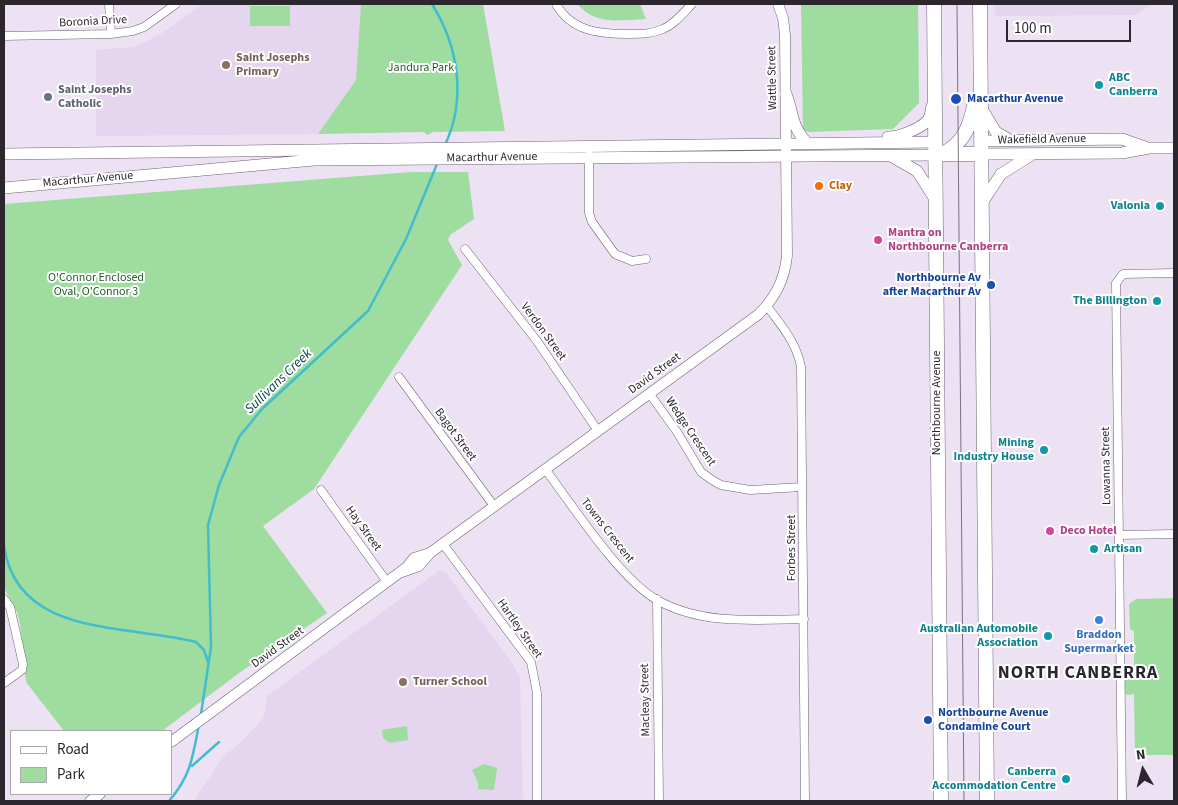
<!DOCTYPE html>
<html>
<head>
<meta charset="utf-8">
<style>
  body { margin:0 }
  #map { position:relative; width:1178px; height:805px; overflow:hidden; background:#ede1f4; font-family:"Source Sans 3",sans-serif }
  canvas { display:block }
  .frame { position:absolute; inset:0; border:5px solid #2c272e; pointer-events:none }
  .legend { position:absolute; left:10px; top:730px; width:162px; height:65px; box-sizing:border-box; background:#fff; border:1px solid #aba9ab; margin:0; padding:6px 9px; list-style:none; font-size:15px; color:#2c272e }
  .legend li { display:flex; align-items:center; gap:10px; height:25px }
  .legend b { width:25px; border:1px solid #aba9ab }
  .north { position:absolute; left:1118px; top:745px; width:50px; height:50px; -webkit-text-stroke:4px #fff; paint-order:stroke; rotate:352deg; font-size:14px; font-weight:700; line-height:20px; text-align:center; color:#2c272e }
  .north::after { content:''; display:block; margin:auto; width:18px; height:22px; background:#2c272e; clip-path:polygon(50% 0,100% 100%,50% 72%,0 100%) }
  .scale { position:absolute; left:1006px; top:20px; width:125px; height:22px; box-sizing:border-box; border:2px solid #2c272e; border-top:0; padding-left:6px; font-size:15px; line-height:18px; white-space:nowrap; color:#2c272e; -webkit-text-stroke:4px #fff; paint-order:stroke }
</style>
</head>
<body>
<div id="map">
<canvas width="1178" height="805"></canvas>
<div class="frame"></div>
<ul class="legend">
<li><b style="height:6px;background:#fff"></b>Road</li>
<li><b style="height:14px;background:#9fdc9f"></b>Park</li>
</ul>
<div class="north">N</div>
<div class="scale">100 m</div>
</div>
<script>
const ctx = document.querySelector('canvas').getContext('2d');
ctx.lineJoin = 'round';
function fillPath(path, color) { ctx.fillStyle = color; ctx.fill(path, 'evenodd'); }
function trace(path, color, width, dash) { ctx.strokeStyle = color; ctx.lineWidth = width; ctx.lineCap = dash ? 'butt' : 'round'; ctx.setLineDash(dash || []); ctx.stroke(path); }
function label(font, color, halo, rows, align = 'center') {
  ctx.font = font + ' "Source Sans 3",sans-serif'; ctx.lineWidth = 4; ctx.setLineDash([]); ctx.textBaseline = 'middle'; ctx.strokeStyle = halo; ctx.fillStyle = color; for (const [text, x, y, turn = 0] of rows) {
    ctx.save(); ctx.translate(x, y); ctx.rotate((+turn || 0) * Math.PI / 180); ctx.textAlign = isNaN(turn) ? turn : align; if (halo) ctx.strokeText(text, 0, 0); ctx.fillText(text, 0, 0); ctx.restore();
  }
}
const built = new Path2D(`
  M203,4H361L356,80L318,134L96,136V50L134,47L159,35Z
  M995,4H1152L1136,15L995,16Z
  M440,570L446,573L512,663L520,678L523,801H194L222,758L245,738L264,717L267,696Z`);
const green = new Path2D(`
  M361,4H483L505,131L433,132L427,135L424,132L318,134L356,80Z
  M577,4H640L646,19C618,20 597,26 577,4Z
  M801,4H918L919,103L893,129L808,132L803,130Z
  M250,6H290V26H250Z
  M411,172H468L474,219L450,235L448,240L462,265L314,489L263,526L327,613L239,673L162,731H64L26,682L20,624L17,612L4,588V204Z
  M1174,598V755H1135L1134,694L1127,695L1122,690L1126,672L1134,669V631L1130,629L1129,604L1136,599Z
  M407,726L408,740L390,743L383,738L382,730Z
  M484,764L497,768L494,790L478,789V783L472,770Z`);
const stream = new Path2D(`
  M432,4C458,46 467,98 445,145
  M4,546C17,638 127,624 196,642L204,650L208,662
  M201,714L211,647L208,525L219,485L239,437L262,409L368,311L406,239L437,164
  M192,766L219,742
  M169,801C191,776 193,756 199,724`);
const minor = new Path2D(`
  M109,4L111,34
  M556,4C572,32 600,34 629,34C641,34 652,34 663,29C675,24 683,13 692,4
  M4,36L111,34L133,31L144,27L176,4
  M589,155V213L592,222L615,254L632,261L646,259
  M465,249L537,341L598,431
  M767,306C782,327 796,341 801,367L805,801
  M399,377L494,506
  M649,393L677,432L701,472L712,480L721,485L750,490L802,487
  M545,469C573,506 618,577 657,600C701,625 755,620 804,619
  M321,490L387,582
  M1119,535L1174,534
  M443,544L531,662L537,693V801
  M4,599L10,607L23,664L22,670L4,683
  M657,599L659,801
  M1122,801L1116,283L1123,274L1174,273`);
const tertiary = new Path2D(`
  M399,573L419,566L430,553L759,314C776,296 784,281 787,256L785,35L783,18L778,4
  M171,742L407,567L414,558L430,553
  M90,801L100,794`);
const secondary = new Path2D(`
  M786,94C794,115 791,126 807,143
  M982,109L996,132L1010,140
  M888,137C899,137 920,129 927,121C931,117 931,111 932,106
  M981,141L1122,139L1145,147
  M4,154L935,142
  M981,154L1122,153L1149,148H1174
  M891,156L917,171L935,199
  M4,188L314,160L935,155
  M982,203L1001,174L1033,154`);
const trunk = new Path2D(`
  M934,4L941,801
  M980,4L987,801
  M942,154C965,143 970,125 975,102
  M942,154H981`);
const tram = new Path2D(`
  M957,4L964,801`);
const markers = [
  [226,65,5,"#8d6e63"],
  [1099,85,5,"#0f9aa8"],
  [48,97,5,"#6b7280"],
  [956,99,6,"#1a4fb4"],
  [819,186,5,"#e8710a"],
  [1160,206,5,"#0f9aa8"],
  [878,240,5,"#d1479c"],
  [991,285,5,"#1a4fb4"],
  [1157,301,5,"#0f9aa8"],
  [1044,450,5,"#0f9aa8"],
  [1050,531,5,"#d1479c"],
  [1094,549,5,"#0f9aa8"],
  [1099,620,5,"#3f7fe0"],
  [1048,636,5,"#0f9aa8"],
  [403,682,5,"#8d6e63"],
  [928,720,5,"#1a4fb4"],
  [1066,779,5,"#0f9aa8"]
];
const streetNames = [
  ["Boronia Drive",93,22,-3],
  ["Wattle Street",773,78,-91],
  ["Wakefield Avenue",1042,140,-1],
  ["Macarthur Avenue",492,158,-1],
  ["Macarthur Avenue",88,180,-5],
  ["Verdon Street",543,332,54],
  ["David Street",655,374,-36],
  ["Northbourne Avenue",937,403,-90],
  ["Wedge Crescent",690,432,56],
  ["Bagot Street",455,435,54],
  ["Lowanna Street",1107,466,-91],
  ["Hay Street",363,529,54],
  ["Towns Crescent",607,531,52],
  ["Forbes Street",792,548,-90],
  ["Hartley Street",519,629,55],
  ["David Street",278,648,-36],
  ["Macleay Street",646,700,-91]
];
const educationNames = [
  ["Saint Josephs",236,58],
  ["Primary",236,72],
  ["Turner School",413,682]
];
const parkNames = [
  ["Jandura Park",421,68],
  ["O'Connor Enclosed",96,278],
  ["Oval, O'Connor 3",96,292]
];
const cultureNames = [
  ["ABC",1109,78,"left"],
  ["Canberra",1109,92,"left"],
  ["Valonia",1150,206],
  ["The Billington",1147,301],
  ["Mining",1034,443],
  ["Industry House",1034,457],
  ["Artisan",1104,549,"left"],
  ["Australian Automobile",1038,629],
  ["Association",1038,643],
  ["Canberra",1056,772],
  ["Accommodation Centre",1056,786]
];
const worshipNames = [
  ["Saint Josephs",58,90],
  ["Catholic",58,104]
];
const transitNames = [
  ["Macarthur Avenue",967,99],
  ["Northbourne Av",981,278,"right"],
  ["after Macarthur Av",981,292,"right"],
  ["Northbourne Avenue",938,713],
  ["Condamine Court",938,727]
];
const foodNames = [
  ["Clay",829,186]
];
const hotelNames = [
  ["Mantra on",888,233],
  ["Northbourne Canberra",888,247],
  ["Deco Hotel",1060,531]
];
const shopNames = [
  ["Braddon",1099,635],
  ["Supermarket",1099,649]
];
const waterNames = [
  ["Sullivans Creek",279,382,-44]
];
const districtNames = [
  ["NORTH CANBERRA",1078,674]
];
fillPath(built, '#e5d5ee');
fillPath(green, '#9fdc9f');
trace(stream, '#41bdcc', 2.5);
trace(minor, '#6c6272', 9);
trace(tertiary, '#6c6272', 11);
trace(secondary, '#6c6272', 12);
trace(trunk, '#6c6272', 15);
trace(minor, '#fff', 8);
trace(tertiary, '#fff', 10);
trace(secondary, '#fff', 11);
trace(trunk, '#fff', 14);
trace(tram, '#79727d', 1);
for (const [x, y, r, color] of markers) { const dot = new Path2D(); dot.arc(x, y, r, 0, 2 * Math.PI); ctx.fillStyle = color; ctx.fill(dot); trace(dot, '#fff', 2); }
label('12px', '#2c272e', '#fff', streetNames);
label('bold 12px', '#785e54', '#fff', educationNames, 'left');
label('12px', '#1f5e24', '#fff', parkNames);
label('bold 12px', '#0d838f', '#fff', cultureNames, 'right');
label('bold 12px', '#5b616d', '#fff', worshipNames, 'left');
label('bold 12px', '#164399', '#fff', transitNames, 'left');
label('bold 12px', '#c56008', '#fff', foodNames, 'left');
label('bold 12px', '#b23c85', '#fff', hotelNames, 'left');
label('bold 12px', '#366cbe', '#fff', shopNames);
label('italic 14px', '#0b434a', '#fff', waterNames);
ctx.letterSpacing = '1px';
label('bold 18px', '#2c272e', '#fff', districtNames);
ctx.letterSpacing = '0px';
</script>
</body>
</html>
